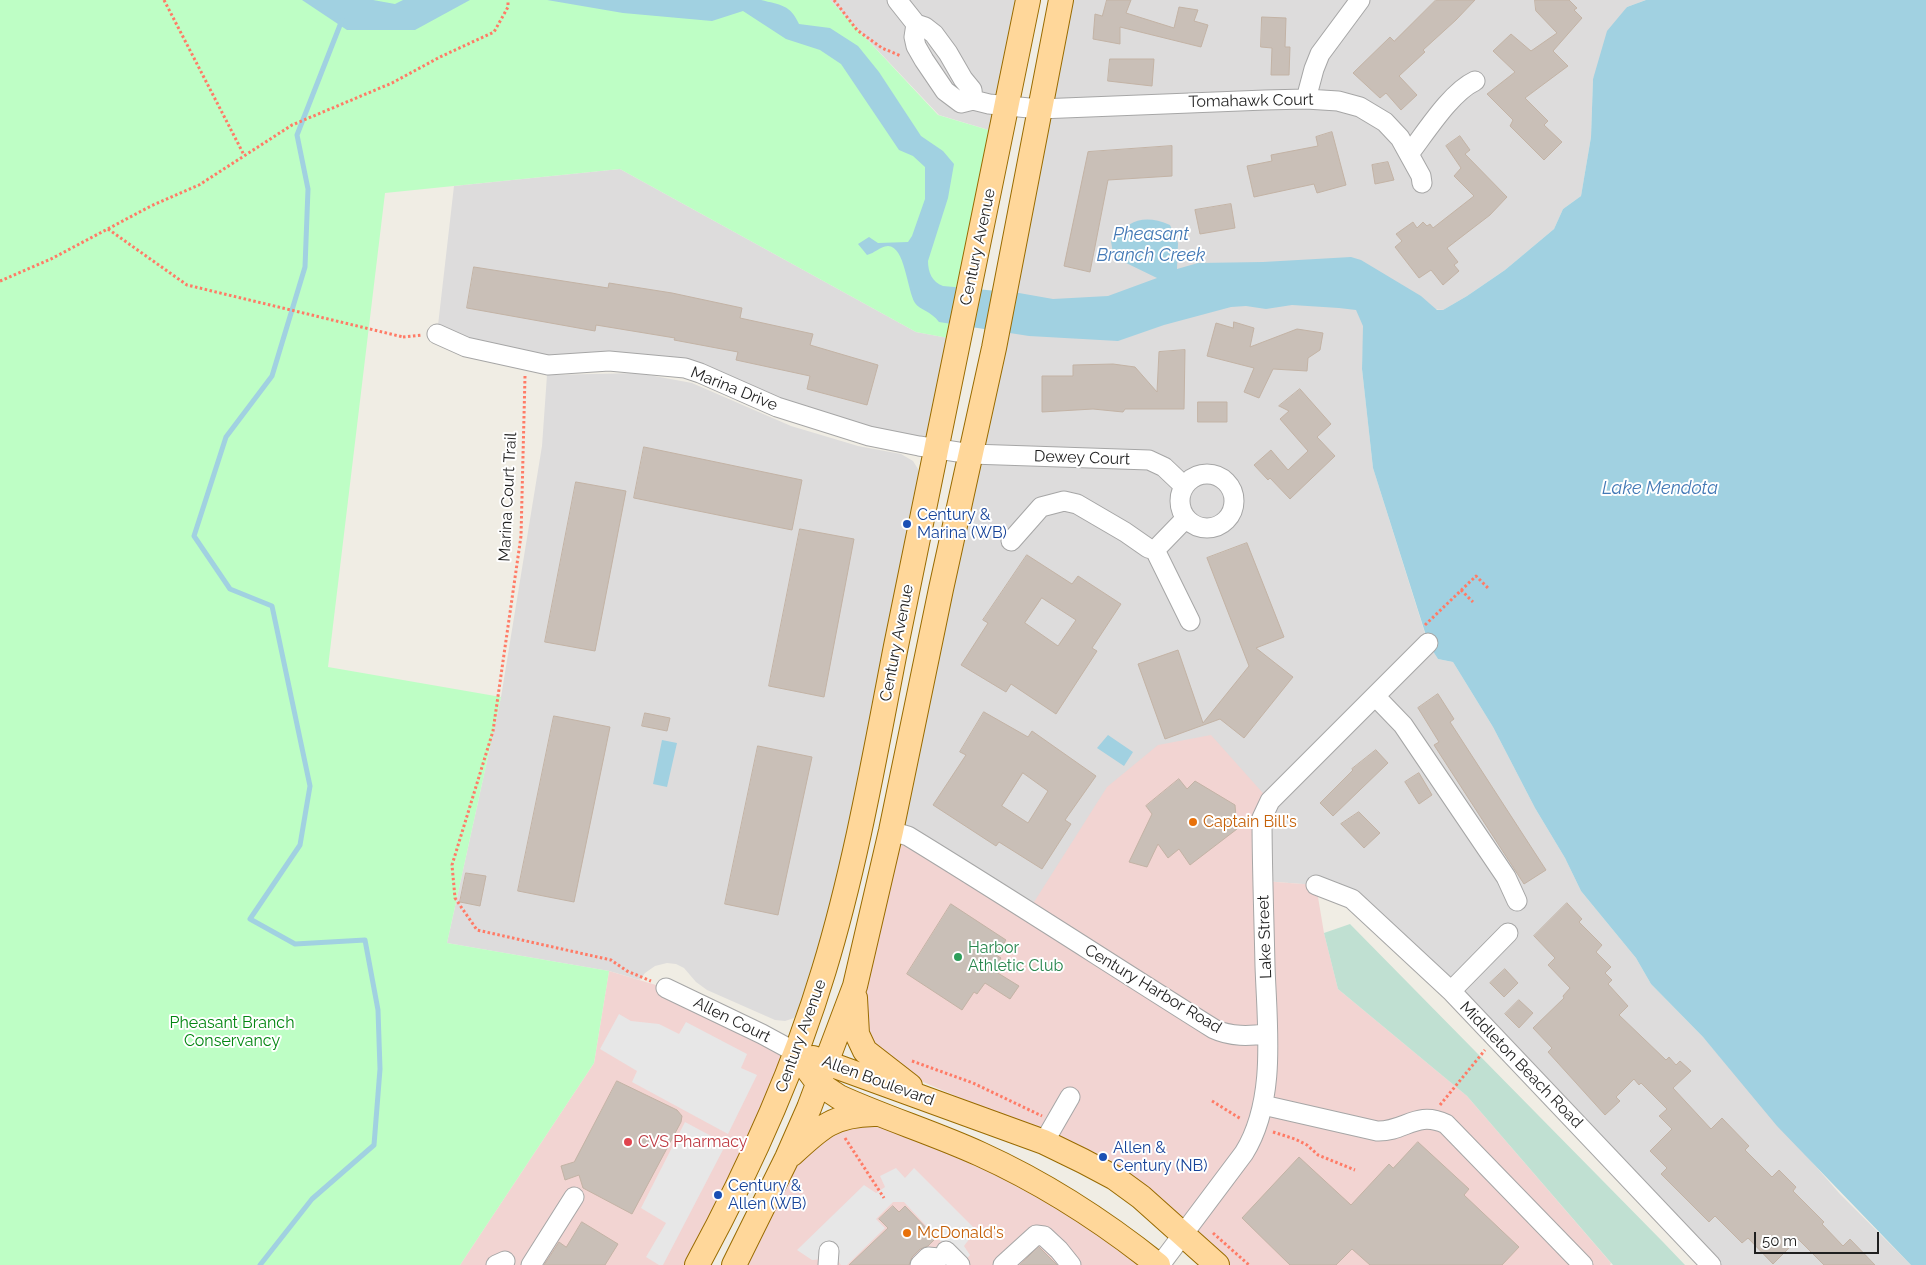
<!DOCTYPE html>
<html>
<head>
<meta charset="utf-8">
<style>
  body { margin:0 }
  #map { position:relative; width:1926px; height:1265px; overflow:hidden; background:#f0ede4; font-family:Raleway,sans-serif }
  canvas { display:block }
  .scale { position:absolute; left:1754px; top:1232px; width:125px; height:22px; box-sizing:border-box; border:2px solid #1f1f1f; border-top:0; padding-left:6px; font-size:15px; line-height:18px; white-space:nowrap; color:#1f1f1f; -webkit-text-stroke:4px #fff; paint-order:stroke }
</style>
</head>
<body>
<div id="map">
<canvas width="1926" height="1265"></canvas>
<div class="scale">50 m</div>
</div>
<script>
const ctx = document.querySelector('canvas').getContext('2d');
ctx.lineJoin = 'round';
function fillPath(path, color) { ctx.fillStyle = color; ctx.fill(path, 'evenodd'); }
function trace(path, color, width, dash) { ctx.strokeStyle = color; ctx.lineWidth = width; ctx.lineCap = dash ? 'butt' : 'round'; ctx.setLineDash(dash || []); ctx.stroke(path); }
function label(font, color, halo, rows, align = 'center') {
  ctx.font = font + ' Raleway,sans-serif'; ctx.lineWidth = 4; ctx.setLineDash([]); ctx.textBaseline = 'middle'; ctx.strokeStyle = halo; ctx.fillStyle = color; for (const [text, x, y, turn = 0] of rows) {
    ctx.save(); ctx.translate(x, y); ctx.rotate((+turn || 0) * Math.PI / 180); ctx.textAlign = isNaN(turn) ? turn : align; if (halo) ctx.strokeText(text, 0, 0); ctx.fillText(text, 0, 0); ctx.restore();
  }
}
const residential = new Path2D(`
  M830,0H1028L1002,134L939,115Z
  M1061,0H1646L1627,7L1593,79L1591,137L1581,196L1563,209L1554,229L1505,270L1467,296L1443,310L1382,305L1364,325L1362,369L1373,468L1428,643L1438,659L1453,662L1493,727L1535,808L1565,858L1581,891L1636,958L1651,984L1703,1037L1839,1193L1911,1265H1711L1352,899L1316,885L1263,881L1029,910L891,831Z
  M620,169L916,332L959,340L936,449L700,373L548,365L437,334L454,186Z
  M638,373L692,383L791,426L858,446L901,454L913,461L918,469L919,473L862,762L835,892L821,944L797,1014L794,1018L785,1021L775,1020L707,990L696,982L684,968L676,964L667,963L655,966L645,973L640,980L609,971L447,943L501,697L542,446L547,375Z`);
const commercial = new Path2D(`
  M1211,735L1270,801L1263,881L1316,885L1324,933L1338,989L1467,1096L1611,1263L1610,1265H1217L1183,1233L1003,1116L888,1067L855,1017L891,831L1029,910L1107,787L1158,745Z
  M609,971L666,988L797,1053L697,1265H460L594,1063Z
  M847,1116L980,1153L1158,1265H734L787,1158Z`);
const wetland = new Path2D(`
  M1350,924L1663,1242L1685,1265H1613L1467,1096L1338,989L1324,933Z`);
const park = new Path2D(`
  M0,0H830L938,115L1002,134L959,340L916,332L620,169L385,193L328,667L501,697L447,943L609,971L594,1063L460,1265H0Z`);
const parking = new Path2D(`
  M619,1014L631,1021L659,1024L679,1034L686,1022L747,1054L741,1068L757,1075L728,1134L632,1082L637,1071L600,1049Z
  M685,1122L726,1144L663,1265H659L646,1257L666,1223L641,1208Z
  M896,1168L905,1178L914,1168L976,1230L964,1246L970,1255L961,1265H927L945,1246L904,1202H893L876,1219L885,1228L847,1265H841L836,1258L812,1260L797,1250L864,1185L876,1193L885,1187L880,1176Z`);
const water = new Path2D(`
  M302,0H373L395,4L403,0H470L415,30H347Z
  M547,0H761C780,5 790,4 799,24L830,28L858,46L879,72L921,136L943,151L954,164L948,198L928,261C928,272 932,282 943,286L1019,293L1053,299L1108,296L1157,278L1122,261L1113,254L1111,241C1129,220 1144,214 1170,225L1178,243L1177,269L1198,263L1263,262L1351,257L1361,260L1421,296L1437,310H1443L1467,296L1505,270L1554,229L1563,209L1581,196L1591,137L1593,79L1607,31L1627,7L1646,0H1926V1265H1911L1777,1126L1703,1037L1651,984L1636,958L1581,891L1565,858L1535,808L1493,727L1453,662L1438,659L1429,645L1373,468L1362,369L1363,326L1356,310L1339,308L1292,305L1266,309L1246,306L1231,307L1164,325L1118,341L1029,336L939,322C931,311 920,310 915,303C907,290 905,246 888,246C879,247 875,253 867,255L858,244L869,237L878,243L908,242L912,236L925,199V167L913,156L899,150L841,64L820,50L786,39L743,11L712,21L623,13Z
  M1108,735L1133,752L1124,766L1097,748Z
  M662,740L677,743L667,787L653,784Z`);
const stream = new Path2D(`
  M260,1265L312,1199L374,1145L380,1069L378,1010L365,940L295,944L250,919L300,845L310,786L272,606L230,589L194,536L226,437L272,376L305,267L308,189L297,135L342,20`);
const building = new Path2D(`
  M1107,0H1131L1126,13L1174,28L1179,7L1198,10L1194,21L1208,25L1201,47L1120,27V44L1093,39L1095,14L1102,16Z
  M1436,0H1475L1456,20L1423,50L1425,52L1399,76L1417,95L1401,110L1386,93L1380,98L1353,73L1390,37L1394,41Z
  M1535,0H1569L1577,8L1574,10L1582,18L1553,51L1568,66L1525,98L1548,121L1544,125L1562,142L1544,160L1510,126L1513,120L1487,94L1515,72L1493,51L1511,34L1531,51L1557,33L1536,11Z
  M1262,17L1286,18L1285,47H1290L1289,75H1271L1272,48L1261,47Z
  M1110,59H1154L1152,86L1108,81Z
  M1332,132L1346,185L1317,193L1314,184L1254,197L1247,166L1272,161L1271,155L1318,146L1316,137Z
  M1460,136L1470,150L1465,154L1507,197L1490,215L1447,248L1458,262L1454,265L1459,271L1443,285L1431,270L1419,278L1395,247L1402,241L1396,234L1413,222L1417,228L1423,222L1427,226L1430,224L1433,228L1474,196L1454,176L1461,168L1446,146Z
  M1172,146V176L1108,180L1090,272L1064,266L1088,152Z
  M1388,162L1394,180L1375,184L1372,165Z
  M1231,204L1235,228L1200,234L1195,210Z
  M474,267L608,288L609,283L672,293L742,308L740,318L813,334L810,345L878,365L867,405L807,389L810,376L736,360L738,352L674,340L675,338L596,325L595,331L467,308Z
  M1234,322L1254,328L1250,347L1297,329L1323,333L1320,350L1308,358L1307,371L1273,369L1259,398L1244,392L1254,368L1207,356L1216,323L1233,328Z
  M1185,350L1184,409H1125L1123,412L1093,409L1042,412V376H1073V365L1113,364L1135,367L1157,392L1159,352Z
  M1300,389L1331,424L1317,437L1335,456L1290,499L1270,478L1268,480L1254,465L1271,450L1288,470L1308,451L1280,419L1289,411L1279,406Z
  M1198,402H1227V422H1198Z
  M644,447L802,480L792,530L634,498Z
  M576,482L626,491L595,651L545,642Z
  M800,529L854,539L824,697L769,686Z
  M1247,543L1284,637L1256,648L1293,677L1244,738L1220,719L1165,739L1138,664L1178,650L1203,723L1249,666L1207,558Z
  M1027,555L1072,584L1078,576L1121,604L1092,648L1097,651L1056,714L1011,684L1006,692L961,665L988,623L983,620ZM1042,598L1076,620L1058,646L1025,623Z
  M1438,694L1454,719L1450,722L1546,870L1524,884L1434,745L1439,742L1418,708Z
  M984,712L1028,737L1032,731L1096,776L1065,820L1071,824L1042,869L999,842L996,846L933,805L966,755L960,752ZM1023,773L1048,791L1028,823L1002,806Z
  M645,713L670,718L667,731L642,726Z
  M554,716L610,727L574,902L518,891Z
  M758,746L812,757L778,915L725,904Z
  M1376,750L1388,763L1333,816L1320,803L1353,770L1352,769Z
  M1419,773L1432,795L1419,804L1405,782Z
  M1179,779L1187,789L1195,781L1235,805L1237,829L1190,865L1179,849L1168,858L1158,844L1147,867L1129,862L1152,814L1146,806Z
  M1359,812L1380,833L1364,848L1341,824Z
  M466,873L486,876L480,906L460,902Z
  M1567,903L1582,919L1579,922L1602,945L1596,952L1611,967L1605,973L1612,980L1608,984L1628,1006L1619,1015L1666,1060L1669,1057L1676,1065L1680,1061L1691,1071L1673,1088L1711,1129L1722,1118L1749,1146L1745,1150L1772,1177L1779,1170L1796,1187L1793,1191L1824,1222L1822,1224L1843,1246L1850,1239L1875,1265H1824L1798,1239L1773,1264L1748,1238L1742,1243L1715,1216L1709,1222L1661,1174L1667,1168L1650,1151L1672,1129L1659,1116L1667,1109L1641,1083L1639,1085L1634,1079L1616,1097L1620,1101L1605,1115L1548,1052L1552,1048L1533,1028L1564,998L1563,996L1570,988L1548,965L1555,958L1534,936Z
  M951,904L1006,940L996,955L1001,958L993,970L1019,986L1010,999L985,983L977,994L974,992L962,1010L907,974Z
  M1505,969L1518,983L1504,997L1490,983Z
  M1519,1000L1533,1013L1519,1028L1505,1014Z
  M617,1081L677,1110L682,1116L681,1122L632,1214L583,1188L579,1175L565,1180L561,1166L574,1162Z
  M1418,1142L1469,1189L1464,1195L1519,1247L1502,1265H1370L1352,1249L1336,1265H1290L1242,1218L1299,1157L1351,1205L1389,1164L1393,1168Z
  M893,1206L899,1212L905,1206L936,1238L928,1246L920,1249L912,1257L909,1265H849L888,1228L879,1219Z
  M582,1222L618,1244L605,1265H544L559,1242L566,1247Z
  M1039,1247L1057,1265H1020Z`);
const path = new Path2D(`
  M164,0L244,155
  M834,0L857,30L882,48L901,56
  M108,229L187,285L403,337
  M0,281L51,259L151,206L199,185L292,125L392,83L440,57L494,32L508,7V0
  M403,337L422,335
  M525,376L521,536L493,731L452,865L455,898L477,930L611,960L627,971L651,981
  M1461,590L1473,602
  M1425,625L1476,576L1488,588
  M912,1061L973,1083L1042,1116
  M1212,1101L1241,1119
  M1440,1105L1485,1050
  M1273,1132L1295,1139L1307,1145L1318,1155L1355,1170
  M845,1138L884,1198
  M1213,1233L1249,1265`);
const minor = new Path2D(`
  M897,0L916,24L925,27L934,34L948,53L963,79L972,90L973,100
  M916,24L914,37L916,46L924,60L945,91L961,103L973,100L989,104L1039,109L1265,100L1306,99L1338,101L1360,107L1385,122L1400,138L1421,176L1422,183
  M1306,99L1314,69L1320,54L1360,0
  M1409,154C1426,132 1451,92 1475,81
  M437,334L466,347L548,365L609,361L685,368L700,373L777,407L869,436L919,446L971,454L1149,460L1164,467L1184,486
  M1180 501a27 27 0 1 1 54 0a27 27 0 1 1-54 0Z
  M1011,541L1041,507L1064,501L1077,504L1125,532L1148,548L1155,550L1190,621
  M1155,550L1185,519
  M1375,696L1403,725L1506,877L1517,901
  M891,831L908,836C1011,899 1112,965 1214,1029C1231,1037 1249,1036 1267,1034
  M1316,885L1352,899L1451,991L1711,1265
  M666,988L762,1034L797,1053
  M1451,991L1508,933
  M1263,1105L1377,1131C1405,1132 1416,1110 1446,1124L1583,1265
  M1044,1142L1070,1097
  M946,1251L960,1265
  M496,1265L505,1261
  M531,1265L574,1197
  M828,1265L829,1251
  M920,1265L928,1257L939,1258
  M1003,1265L1036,1235L1044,1236L1059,1250L1071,1265
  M1160,1265L1244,1153C1277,1100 1267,1026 1265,966C1264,917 1262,867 1262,818L1270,801L1428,643`);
const major = new Path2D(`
  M855,998L857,1034L865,1051L910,1086
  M813,1058L1044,1142L1083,1161L1115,1178L1141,1197L1217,1265
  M809,1071L818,1083L839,1097C885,1118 934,1133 980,1154C1044,1183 1103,1221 1158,1265
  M792,1154C821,1127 833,1115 874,1114
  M697,1265C748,1171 793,1073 824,970C856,865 875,754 896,646L1028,0
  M734,1265L787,1158L809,1108L855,986L891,831L941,589L994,348L1061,0`);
const markers = [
  [907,524,5,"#1a4fb4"],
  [1193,822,5,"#e8710a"],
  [958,957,5,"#2e9e5b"],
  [628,1142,5,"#e0444e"],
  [1103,1157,5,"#1a4fb4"],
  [718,1195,5,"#1a4fb4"],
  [907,1233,5,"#e8710a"]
];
const streetNames = [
  ["Tomahawk Court",1251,101,-1],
  ["Century Avenue",978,247,-78],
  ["Marina Drive",734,389,22],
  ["Dewey Court",1082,458,2],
  ["Marina Court Trail",508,497,-87],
  ["Century Avenue",897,643,-79],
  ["Lake Street",1265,937,-92],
  ["Century Harbor Road",1153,989,31],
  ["Allen Court",732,1020,26],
  ["Century Avenue",801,1036,-70],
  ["Middleton Beach Road",1521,1065,46],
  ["Allen Boulevard",878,1081,20]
];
const transitNames = [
  ["Century &",917,515],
  ["Marina (WB)",917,533],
  ["Allen &",1113,1148],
  ["Century (NB)",1113,1166],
  ["Century &",728,1186],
  ["Allen (WB)",728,1204]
];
const foodNames = [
  ["Captain Bill's",1203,822],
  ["McDonald's",917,1233]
];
const leisureNames = [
  ["Harbor",968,948],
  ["Athletic Club",968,966]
];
const parkNames = [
  ["Pheasant Branch",232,1023],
  ["Conservancy",232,1041]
];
const healthNames = [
  ["CVS Pharmacy",638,1142]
];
const waterNames = [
  ["Pheasant",1151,235],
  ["Branch Creek",1151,256],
  ["Lake Mendota",1660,489]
];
fillPath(residential, '#dddcdc');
fillPath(commercial, '#f2d4d2');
fillPath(wetland, '#c0e0d2');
fillPath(park, '#befec5');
fillPath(parking, '#e7e7e7');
fillPath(water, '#a1d1e1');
trace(stream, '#a1d1e1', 5);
fillPath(building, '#c9bfb7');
trace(building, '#c3b3a5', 1);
trace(minor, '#a6a6a6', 21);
trace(major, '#996b00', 26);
trace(path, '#ff7b66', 3, [2.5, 2.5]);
trace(minor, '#fff', 19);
trace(major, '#ffd79a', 24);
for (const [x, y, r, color] of markers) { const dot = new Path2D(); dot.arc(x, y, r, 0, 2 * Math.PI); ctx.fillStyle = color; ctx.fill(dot); trace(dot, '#fff', 2); }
label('16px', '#1f1f1f', '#fff', streetNames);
label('16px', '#164399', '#fff', transitNames, 'left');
label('16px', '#c56008', '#fff', foodNames, 'left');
label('16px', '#27864d', '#fff', leisureNames, 'left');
label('16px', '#038712', '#fff', parkNames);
label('16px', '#be3a42', '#fff', healthNames, 'left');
label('italic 18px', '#4379b6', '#fff', waterNames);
</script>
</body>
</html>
